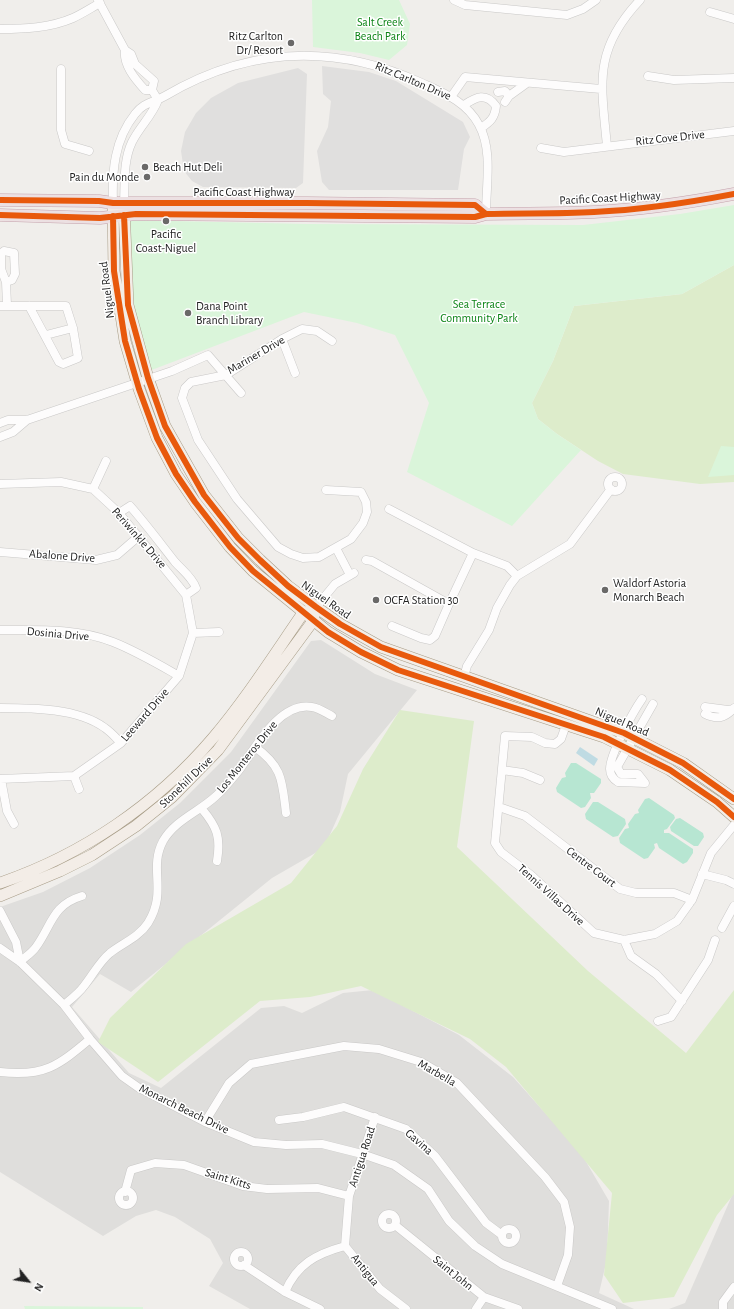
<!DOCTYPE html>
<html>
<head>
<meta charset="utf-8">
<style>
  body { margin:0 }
  #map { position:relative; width:734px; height:1309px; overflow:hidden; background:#f0eeeb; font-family:"Alegreya Sans",sans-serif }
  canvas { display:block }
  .north { position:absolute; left:8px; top:1261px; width:40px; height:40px; -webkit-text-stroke:3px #fff; paint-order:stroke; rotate:120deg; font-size:11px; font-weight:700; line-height:16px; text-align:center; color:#222 }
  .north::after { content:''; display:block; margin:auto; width:14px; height:18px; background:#222; clip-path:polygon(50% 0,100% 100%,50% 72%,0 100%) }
</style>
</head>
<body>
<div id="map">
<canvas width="734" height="1309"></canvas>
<div class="north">N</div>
</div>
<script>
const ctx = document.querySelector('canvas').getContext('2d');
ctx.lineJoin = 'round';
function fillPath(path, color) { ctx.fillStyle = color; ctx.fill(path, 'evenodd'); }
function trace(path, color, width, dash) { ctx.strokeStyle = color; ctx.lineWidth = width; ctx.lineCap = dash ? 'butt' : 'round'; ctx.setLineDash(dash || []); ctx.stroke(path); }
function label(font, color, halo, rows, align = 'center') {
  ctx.font = font + ' "Alegreya Sans",sans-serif'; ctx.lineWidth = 3; ctx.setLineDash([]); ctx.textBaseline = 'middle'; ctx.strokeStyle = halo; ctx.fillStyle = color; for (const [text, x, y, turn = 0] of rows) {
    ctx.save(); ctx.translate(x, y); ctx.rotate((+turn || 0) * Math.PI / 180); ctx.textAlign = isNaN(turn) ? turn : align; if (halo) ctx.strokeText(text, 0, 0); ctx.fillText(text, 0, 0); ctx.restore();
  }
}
const residential = new Path2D(`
  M321,640L375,674L417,690L348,774L340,812L324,848L272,878L131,992L100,974L72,1007L129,1073L161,1088L261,1008L284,1006L302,1013L343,993L373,990L459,1035L513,1077L581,1153L609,1201L607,1259L599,1293L634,1309H250L209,1286L223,1263L210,1239L175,1217L156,1210L136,1216L103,1236L0,1172V907L43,892L90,868L140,835L180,803L231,752L311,641Z
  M734,1191V1309H669L685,1303Z`);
const grass = new Path2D(`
  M734,265V482L700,484L623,474L598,461L557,434L538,419L532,403L553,361L574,306L682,294Z
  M400,710L474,721L457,847L588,971L686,1053L734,990V1194L717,1215L674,1297L623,1303L604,1275L612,1193L506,1067L470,1039L361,986L310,997L260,1001L158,1082L98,1042L110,1018L186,944L291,883L337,826L363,769Z`);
const park = new Path2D(`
  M312,0H399L410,24L407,45L389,60L360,53L313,47Z
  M734,205V265L682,294L574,306L553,361L532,403L538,419L557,434L581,450L512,526L407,472L429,403L395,335L357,323L304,312L149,371L134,319L128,220L307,224L583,225L680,214Z
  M721,446L734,447V475L708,477Z
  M24,1306L143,1307V1309H25Z`);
const pitch = new Path2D(`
  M571,763H576L601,779V783L594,793H590L591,798L585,807L581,808L557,792L556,788L562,778L566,777L565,773Z
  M649,798L674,815L675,818L667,829L664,830V833H669L693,849V853L687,862L683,864L659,848L657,843L654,844L655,848L648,858L644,859L620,843L619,838L625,829L629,828L628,824L635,814L639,813L638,810L645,799Z
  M593,802H598L625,819L626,824L618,836L613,837L586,819L585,814Z
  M680,818L703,833L704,837L698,846H694L671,831L670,827L676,819Z`);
const parking = new Path2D(`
  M322,66L369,72L396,81L463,122L470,137L464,149L458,190H329L322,182L317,151L328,127L331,101L323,94Z
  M298,68L307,74L303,183L296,188L203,187L192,181L184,171L181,151L185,132L196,113L211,98L238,83Z`);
const water = new Path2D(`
  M580,747L598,759L594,766L576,753Z`);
const minor = new Path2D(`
  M98,0L125,50L131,54L135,64L154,81L152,90L158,100
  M454,0L465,5L567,15L583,9L596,0
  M710,12L734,19
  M0,29C24,29 50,28 73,18C82,14 91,8 100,3
  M125,50C123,65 135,79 145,90H152
  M61,69V130L65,144L89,151
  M648,76L674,80L734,78
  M498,92L505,91L509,96
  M451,97L465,77L601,89
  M505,102L509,96L527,83
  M464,105C476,97 486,92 496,106C495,118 490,122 481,128
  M607,146C601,83 593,50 640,0
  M541,148L564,152L734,131
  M113,203C112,172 114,140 135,114C144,102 153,103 165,96C248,47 334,43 422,83C444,93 467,102 479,125C493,150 486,185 486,214
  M124,203C125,183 123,161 132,142C140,126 152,116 158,100
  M6,282L1,269V254L4,251L14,253L15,274L12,280L6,282L7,305
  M0,306H66L73,328L78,358L63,364L59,362L29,306
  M46,335L73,328
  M282,339L295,373
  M0,423L8,420H27L172,371L208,355L241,393
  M0,437L13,432L27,420
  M608 484a7 7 0 1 1 14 0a7 7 0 1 1-14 0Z
  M0,484L61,482L93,489L119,513L186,595L193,633L179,676L121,743L74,776L0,779
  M93,489L106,461
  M326,490L361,492L366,502L367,512L363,523L351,539L319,557L303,558L291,554L278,547L237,499L198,440L182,398L185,388L191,382L226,375L282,339L302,329L317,331L332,341
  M389,509L473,553L507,566L517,576
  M119,513L130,506C146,524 160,543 175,562C182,570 192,577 196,588L186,595
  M336,548L350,575
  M0,552L96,560L117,555L139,536
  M366,560L372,561L449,604L473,553
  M316,607L335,584L354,573
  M392,626L421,638L430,640L435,636L449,604
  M0,630C37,630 78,628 113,642C136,651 158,664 179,676
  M193,633L219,632
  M464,677L467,666L489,630L497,608L510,585L517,576L570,544L611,489
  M642,699C633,712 610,754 610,769C610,775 613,779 618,782L645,783L638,774H621L617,767L653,704
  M705,707L728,710L734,709
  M0,708C33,708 78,708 105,728C111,732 116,738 121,743
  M705,714C717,720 725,718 734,708
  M566,725L561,739L555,744L545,743L532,737L505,736L495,843L501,852L531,875L594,933L624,940L655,934L677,921L692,900L711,853L734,825
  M255,747C283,767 282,781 286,813
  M502,770L523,773L540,780
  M74,776L79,789
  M1,779L7,811L14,824
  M499,807L525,816L620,889L636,893H674L692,900
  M202,809C217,827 221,837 217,861
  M702,874L726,880L734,884
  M0,911L16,942L20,962
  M722,928L734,906
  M624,940L631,956L656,974L682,1001
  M0,948L20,962L64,1005L90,1039L122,1076L139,1088L205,1122L254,1142L286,1145L322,1144L362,1154L394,1165L428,1189L449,1221L475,1246L502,1264L612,1309
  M20,962C25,957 32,953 36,947C52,925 52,905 82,896
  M64,1005C71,999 79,993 84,986C93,975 99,962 110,953C123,943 139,937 148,923C168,891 148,869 163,841C175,820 199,812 216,796C225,788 232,779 240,769C255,748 280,701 312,707C319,708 326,713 332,716
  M658,1021L671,1017L708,960L715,940
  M0,1072C44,1077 58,1066 90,1039
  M375,1117L349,1196L345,1246L380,1289L406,1309
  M279,1120L303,1117L344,1107L406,1129L435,1156L486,1223L502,1235
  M205,1122L229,1083L251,1064L344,1046L379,1049L421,1062L457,1083L545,1177L564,1202L570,1227L568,1255L557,1286
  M119 1198a7 7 0 1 1 14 0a7 7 0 1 1-14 0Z
  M125,1192L131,1170L155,1163L184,1165L243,1186L267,1189L318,1188L349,1196
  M382 1221a7 7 0 1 1 14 0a7 7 0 1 1-14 0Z
  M395,1225L484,1297L518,1309
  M502 1236a7 7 0 1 1 14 0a7 7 0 1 1-14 0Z
  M234 1259a7 7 0 1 1 14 0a7 7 0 1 1-14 0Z
  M244,1265L285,1292L320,1309
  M285,1292C297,1264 316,1254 345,1246
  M476,1309L484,1297
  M723,1309V1302L734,1287`);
const major = new Path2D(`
  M113,203L114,271L125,341L139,389L157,438L176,474L195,502L230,547L253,571L328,632L361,652L398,670L604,737L670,770L717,802L734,817
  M124,207L128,305L148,378L165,426L204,495L238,538L260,560L288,586L316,607L340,624L381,647L624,733L683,763L734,799
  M0,883C82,855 156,805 213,738C246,699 274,655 303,613L310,610
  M0,896L60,871L92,855L136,826L172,797L218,750L313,621L314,615`);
const highway = new Path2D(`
  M0,200L99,201L113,203H307L475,205L486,214
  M0,215L100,218L136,214L475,217L486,214C522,213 558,214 594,212C641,210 687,203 734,194`);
const cycleway = new Path2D(`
  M0,200L99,201L113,203H307L475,205L486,214
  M0,215L100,218L136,214L475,217L486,214C522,213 558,214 594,212C641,210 687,203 734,194
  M124,215L128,305L148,378L165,426L204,495L238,538L260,560L288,586L316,607L340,624L381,647L624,733L683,763L734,799
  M113,216L114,271L125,341L139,389L157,438L176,474L195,502L230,547L253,571L328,632L361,652L398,670L604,737L670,770L717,802L734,817`);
const markers = [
  [291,43,4,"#6a6968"],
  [145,167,4,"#6a6968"],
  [147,177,4,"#6a6968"],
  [166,221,4,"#6a6968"],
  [188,313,4,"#6a6968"],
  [605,590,4,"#6a6968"],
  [376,600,4,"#6a6968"]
];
const parkNames = [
  ["Salt Creek",380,22],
  ["Beach Park",380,36],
  ["Sea Terrace",479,304],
  ["Community Park",479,318]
];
const poiNames = [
  ["Ritz Carlton",283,36,"right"],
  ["Dr/ Resort",283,50,"right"],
  ["Beach Hut Deli",153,167],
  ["Pain du Monde",139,177,"right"],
  ["Pacific",166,234,"center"],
  ["Coast-Niguel",166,248,"center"],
  ["Dana Point",196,306],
  ["Branch Library",196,320],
  ["Waldorf Astoria",613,583],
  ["Monarch Beach",613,597],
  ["OCFA Station 30",384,600]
];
const streetNames = [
  ["Ritz Carlton Drive",413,81,23],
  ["Ritz Cove Drive",670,138,-6],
  ["Pacific Coast Highway",244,192],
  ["Pacific Coast Highway",610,198,-3],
  ["Niguel Road",107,290,-97],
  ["Mariner Drive",256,355,-30],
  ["Periwinkle Drive",139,538,49],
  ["Abalone Drive",62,556,4],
  ["Niguel Road",326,600,35],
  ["Dosinia Drive",58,634,5],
  ["Leeward Drive",145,715,-49],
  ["Niguel Road",622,722,23],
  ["Los Monteros Drive",247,757,-51],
  ["Stonehill Drive",186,782,-44],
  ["Centre Court",591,867,37],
  ["Tennis Villas Drive",551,895,42],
  ["Marbella",437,1073,30],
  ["Monarch Beach Drive",184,1109,26],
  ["Gavina",419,1142,41],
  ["Antigua Road",362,1157,-72],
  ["Saint Kitts",228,1179,17],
  ["Antigua",365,1270,51],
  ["Saint John",453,1273,39]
];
fillPath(residential, '#dfdedc');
fillPath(grass, '#ddeccb');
fillPath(park, '#daf5da');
fillPath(pitch, '#b7e6d2');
fillPath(parking, '#e0dfde');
fillPath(water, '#bfdbe3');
trace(minor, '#c9c8c7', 9);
trace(major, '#a79c86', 12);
trace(highway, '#c5a2ac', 13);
trace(minor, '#fdfcfc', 8);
trace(major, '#f3ede7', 11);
trace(highway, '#ece0e2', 12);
trace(cycleway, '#e8590c', 6);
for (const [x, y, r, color] of markers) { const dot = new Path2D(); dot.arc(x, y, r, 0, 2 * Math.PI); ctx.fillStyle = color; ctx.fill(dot); trace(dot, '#fff', 1.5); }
label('12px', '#0c8416', '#fff', parkNames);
label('12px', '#222', '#fff', poiNames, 'left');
label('12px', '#222', '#fff', streetNames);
</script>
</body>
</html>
